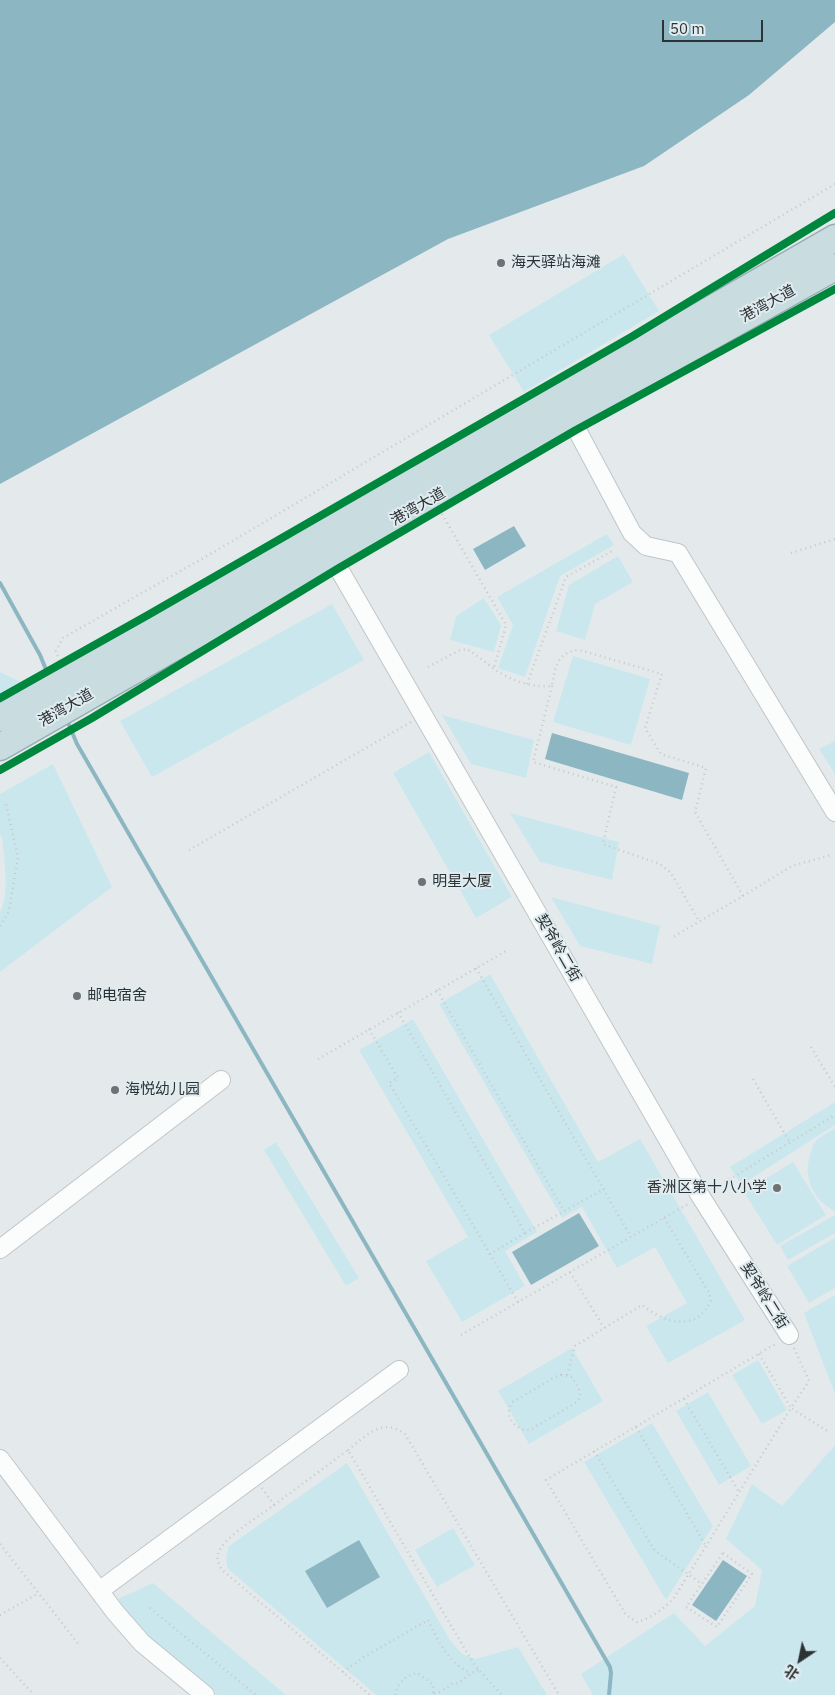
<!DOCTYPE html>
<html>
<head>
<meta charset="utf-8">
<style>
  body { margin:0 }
  #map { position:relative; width:835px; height:1695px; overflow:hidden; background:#e4eaec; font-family:"IBM Plex Sans","Noto Sans SC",sans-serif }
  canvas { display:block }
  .north { position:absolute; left:775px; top:1635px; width:50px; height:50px; -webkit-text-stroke:4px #e0ecf0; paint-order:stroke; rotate:214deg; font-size:14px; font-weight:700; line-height:20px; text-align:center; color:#2d3234 }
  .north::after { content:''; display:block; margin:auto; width:18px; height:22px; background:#2d3234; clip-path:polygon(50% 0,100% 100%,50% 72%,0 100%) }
  .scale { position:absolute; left:662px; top:20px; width:101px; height:22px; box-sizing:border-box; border:2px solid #2d3234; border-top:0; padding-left:6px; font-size:15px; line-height:18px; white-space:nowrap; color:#2d3234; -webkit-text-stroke:4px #e0ecf0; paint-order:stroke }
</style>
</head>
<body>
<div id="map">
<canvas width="835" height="1695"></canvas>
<div class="north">北</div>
<div class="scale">50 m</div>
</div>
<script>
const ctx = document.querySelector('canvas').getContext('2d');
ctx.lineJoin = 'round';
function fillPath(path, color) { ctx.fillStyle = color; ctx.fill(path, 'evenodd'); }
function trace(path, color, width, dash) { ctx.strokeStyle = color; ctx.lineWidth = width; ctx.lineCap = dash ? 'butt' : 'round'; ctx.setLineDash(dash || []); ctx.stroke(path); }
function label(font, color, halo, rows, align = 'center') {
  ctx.font = font + ' "IBM Plex Sans","Noto Sans SC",sans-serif'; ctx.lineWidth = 4; ctx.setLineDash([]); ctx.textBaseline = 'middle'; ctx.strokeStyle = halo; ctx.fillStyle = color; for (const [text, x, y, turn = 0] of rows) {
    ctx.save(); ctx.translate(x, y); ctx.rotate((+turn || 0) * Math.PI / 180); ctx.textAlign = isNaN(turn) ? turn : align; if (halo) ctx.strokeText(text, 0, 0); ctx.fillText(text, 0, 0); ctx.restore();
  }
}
const green = new Path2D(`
  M624,254L659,311L524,392L489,335Z
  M607,534L614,545L560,576L525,677L498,668L513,625L497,597Z
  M618,556L633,582L595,604L585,640L556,631L569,585Z
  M484,598L501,625L494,652L450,640L456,616Z
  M332,604L364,660L152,777L120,721Z
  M573,656L650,679L631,745L553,722Z
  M0,672L25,684L0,699Z
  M442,715L534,740L526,778L471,764Z
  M835,741V774L819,749Z
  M429,752L512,897L476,918L393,773Z
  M53,764L112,887L0,972V912C10,893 4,859 2,838L0,834V794Z
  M510,813L619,842L612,880L540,862Z
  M551,897L660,926L652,964L580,946Z
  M490,974L598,1162L640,1139L745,1320L668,1363L646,1326L687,1303L655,1247L617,1268L582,1207L562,1218L439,1004Z
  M413,1019L537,1232L505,1251L525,1286L462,1322L426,1261L468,1237L359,1050Z
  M835,1102V1125L741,1185L730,1167Z
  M835,1128V1211C812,1200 802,1175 811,1152C812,1149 813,1144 816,1141C820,1136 829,1132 835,1128Z
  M276,1142L359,1278L346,1286L264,1150Z
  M793,1162L826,1215L777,1245L744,1192Z
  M835,1215V1233L788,1260L780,1246Z
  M835,1238V1288L809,1303L787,1266Z
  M835,1295V1394L804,1313Z
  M572,1348L603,1401L529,1444L498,1391Z
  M758,1360L787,1410L762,1424L732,1375Z
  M708,1392L751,1466L719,1485L676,1411Z
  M652,1423L713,1526L666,1600L584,1462Z
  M835,1445V1695H593L581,1674L674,1613L705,1646L755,1606L762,1570L726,1539L752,1484L782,1506Z
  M347,1463L450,1640L462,1654L476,1659L518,1647L547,1695H376L228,1569C225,1560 226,1555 229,1546Z
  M453,1528L475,1565L437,1587L415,1550Z
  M153,1583L286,1695H217L145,1636L118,1599Z`);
const water = new Path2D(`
  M0,0H835V22L749,95L644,166L448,239L0,484Z
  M514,526L526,546L485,570L473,549Z
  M552,733L689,773L682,800L545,759Z
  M579,1213L599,1246L531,1285L512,1252Z
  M359,1540L380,1577L327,1608L305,1571Z
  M723,1560L747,1576L716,1621L692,1605Z`);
const stream = new Path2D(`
  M0,583L40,655L50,679
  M67,720L77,744L610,1667L611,1673L609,1695`);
const path = new Path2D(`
  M442,514L506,625L494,668
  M791,553L835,539
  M59,661L56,651L63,638L219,549L835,184
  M428,667L460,650L467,649C477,655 486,663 496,670C511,681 534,688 552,686C555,667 557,652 579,650L662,674L645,728L661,754L706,768L695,812L743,896L673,937
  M527,684L566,577L612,551
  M552,686L533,762L616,787L603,844L660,864L671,873L699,921
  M189,850L411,722
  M743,896L792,866L831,855
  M0,926L9,911L18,857L6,804
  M476,968L631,1237
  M437,990L564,1211
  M398,1012L525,1233L604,1189
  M369,1029L398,1078L389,1083L490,1254
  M811,1047L835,1087
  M318,1059L508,950
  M753,1079L790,1143
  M712,1190L835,1115
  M570,1272L604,1328
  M518,1302L490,1254L525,1233
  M461,1335L688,1204
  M794,1348L809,1381L791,1408L829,1432
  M759,1354L791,1408L674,1598C666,1607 650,1619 637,1622L626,1615L546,1480L777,1343
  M561,1375L572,1377C577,1386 584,1393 577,1402L530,1430C515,1431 502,1415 513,1402L555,1377Z
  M567,1375L575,1346L642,1305C664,1323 697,1333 711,1300L708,1291L664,1218
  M684,1399L739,1492
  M636,1427L706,1546
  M348,1450C366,1436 382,1417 405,1434L559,1695
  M594,1451L655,1551L702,1584
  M262,1488L274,1505C260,1516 222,1538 218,1554C216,1559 219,1564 221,1569L370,1695
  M274,1505L348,1450L463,1646L476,1667L502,1695
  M0,1544L80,1646
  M723,1553L752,1574L717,1627L686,1607Z
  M150,1608L256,1695
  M0,1615L39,1593
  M0,1658L34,1695
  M343,1672L364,1657L428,1620C438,1641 449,1664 471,1673
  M434,1693L440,1692L452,1684L459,1683L471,1673L479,1670
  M395,1695C398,1683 405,1675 418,1673L433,1685V1695`);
const minor = new Path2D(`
  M570,417L632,533L646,546L678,553L835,812
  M332,557L701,1197L789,1335
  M0,1249L221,1080
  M0,1459L115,1612L142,1643L205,1695
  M99,1591L399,1370`);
const highway = new Path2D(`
  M0,718L835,238
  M0,747L332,557L635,379L835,267`);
const cycleway = new Path2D(`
  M0,698L148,615L633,336L835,213
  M0,770L92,718L339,568L576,430L835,289`);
const markers = [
  [501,263,5,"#6d7274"],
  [422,882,5,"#6d7274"],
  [77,996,5,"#6d7274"],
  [115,1090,5,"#6d7274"],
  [777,1188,5,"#6d7274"]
];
const poiNames = [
  ["海天驿站海滩",511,263],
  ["明星大厦",432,882],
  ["邮电宿舍",87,996],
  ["海悦幼儿园",125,1090],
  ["香洲区第十八小学",767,1188,"right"]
];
const streetNames = [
  ["港湾大道",768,304,-29],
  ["港湾大道",418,507,-30],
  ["港湾大道",66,708,-30],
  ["契爷岭二街",558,948,60],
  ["契爷岭二街",764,1296,58]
];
fillPath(green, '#cbe7ee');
fillPath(water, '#8cb7c2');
trace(stream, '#8cb7c2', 4);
trace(minor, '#c0c6c7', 20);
trace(highway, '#96adb2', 29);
trace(path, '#c6c8c9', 2.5, [1, 4]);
trace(minor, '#fbfcfc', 18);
trace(highway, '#c9dce0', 26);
trace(cycleway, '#00873e', 8);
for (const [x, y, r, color] of markers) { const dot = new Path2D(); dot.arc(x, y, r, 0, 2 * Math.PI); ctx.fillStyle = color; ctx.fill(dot); trace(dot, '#e0ecf0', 2); }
label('15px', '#2d3234', '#e0ecf0', poiNames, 'left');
label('15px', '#2d3234', '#e0ecf0', streetNames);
</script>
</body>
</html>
